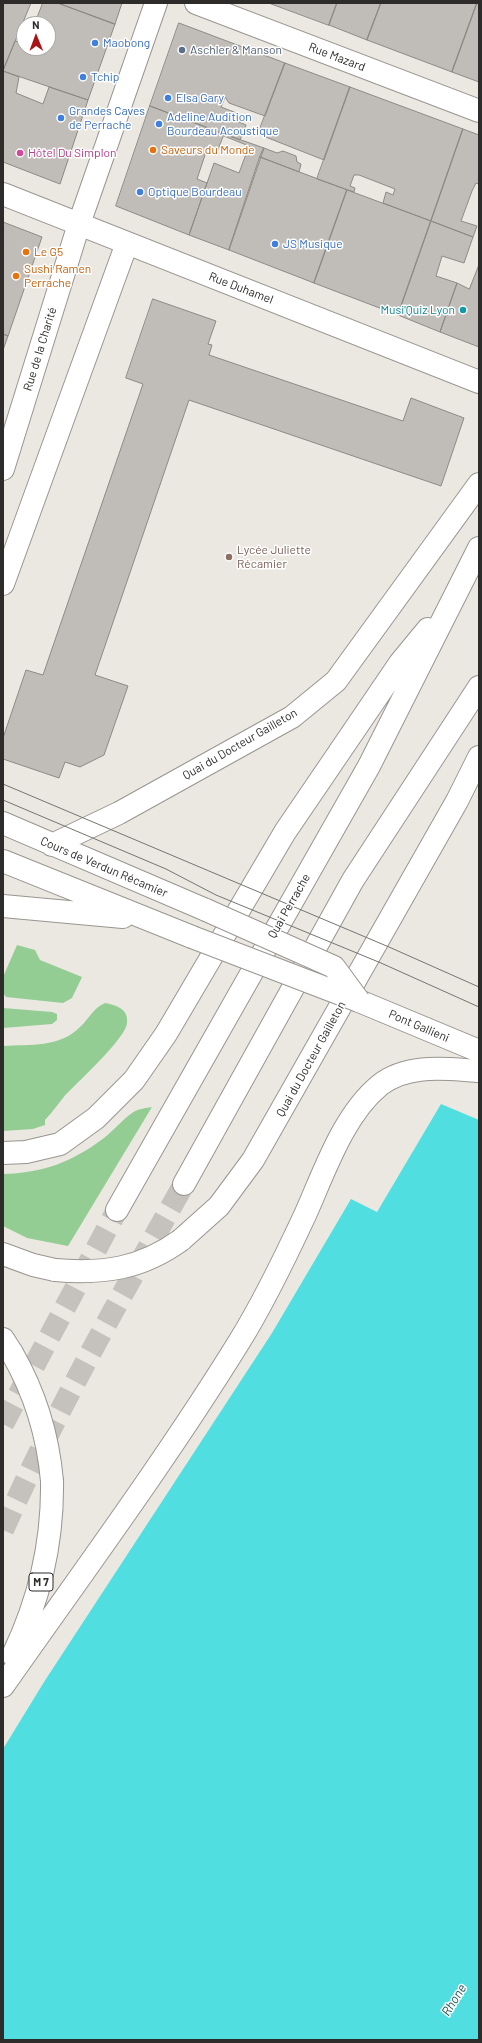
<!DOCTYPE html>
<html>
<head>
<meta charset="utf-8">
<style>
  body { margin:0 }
  #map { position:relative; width:482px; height:2043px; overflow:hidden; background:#ebe8e2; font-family:Barlow,sans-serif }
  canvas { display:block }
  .frame { position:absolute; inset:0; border:4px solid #2d2c2a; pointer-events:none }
  .north { position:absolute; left:16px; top:16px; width:40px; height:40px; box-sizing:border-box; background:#fff; border:1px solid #ababaa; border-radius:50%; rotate:359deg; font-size:11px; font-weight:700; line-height:16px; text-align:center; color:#2d2c2a }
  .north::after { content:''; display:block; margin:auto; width:14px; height:18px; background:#a81416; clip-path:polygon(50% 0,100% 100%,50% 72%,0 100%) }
</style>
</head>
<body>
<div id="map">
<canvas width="482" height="2043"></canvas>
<div class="frame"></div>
<div class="north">N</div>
</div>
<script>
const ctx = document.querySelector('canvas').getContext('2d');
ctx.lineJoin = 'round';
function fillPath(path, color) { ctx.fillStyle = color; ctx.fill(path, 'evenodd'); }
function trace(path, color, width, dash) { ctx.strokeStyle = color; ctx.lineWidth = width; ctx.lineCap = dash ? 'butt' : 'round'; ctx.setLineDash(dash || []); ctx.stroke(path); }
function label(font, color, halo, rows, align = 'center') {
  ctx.font = font + ' Barlow,sans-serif'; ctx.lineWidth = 3; ctx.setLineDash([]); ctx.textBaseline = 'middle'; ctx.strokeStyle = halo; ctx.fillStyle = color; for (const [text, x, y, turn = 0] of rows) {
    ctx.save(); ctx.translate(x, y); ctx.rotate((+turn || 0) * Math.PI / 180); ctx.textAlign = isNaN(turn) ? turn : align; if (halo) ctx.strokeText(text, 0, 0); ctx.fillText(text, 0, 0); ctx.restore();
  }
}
const green = new Path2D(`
  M17,945L35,950L40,960L82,977L72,998L63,1003L6,997L3,993V977Z
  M105,1003C116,1005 129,1009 127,1023C125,1040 76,1083 63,1098C57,1105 52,1113 45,1120V1125L33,1129L3,1131V1046C31,1044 59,1048 80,1027C89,1019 93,1008 105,1003Z
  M3,1008L52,1012L57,1014V1020L52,1024L3,1028Z
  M152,1107L68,1246L27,1238L3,1226V1174C43,1173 72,1162 104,1138C114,1130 122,1120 132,1113C137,1109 146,1108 152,1107Z`);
const water = new Path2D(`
  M479,1037V2040H3V1749L44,1682L272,1333L351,1199L377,1212L438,1109Z`);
const pier = new Path2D(`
  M479,1035V1120L441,1104L439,1105Z`);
const building = new Path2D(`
  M3,3H31L3,70Z
  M43,3H58L115,24L88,100L3,71L15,41L24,44V48H48V24H35Z
  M58,3H122L115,24Z
  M269,3H337L329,25Z
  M337,3H381L367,40L329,25Z
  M381,3H477L452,72L367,40Z
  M477,3H479V82L452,72Z
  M179,23L285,63L265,116L229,103L225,97L221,107L239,114L237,121L246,125L240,140L150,106Z
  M285,63L350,87L324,160L258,134Z
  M3,71L19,77L16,93L43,104L49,87L88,100L60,184L3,162Z
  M350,87L463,129L431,221L383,203L386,192L393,195L395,189L359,175H354L350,186L355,188L354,192L317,179Z
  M150,106L224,134L216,155L206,152L197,179L207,183L189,235L116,206Z
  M463,129L479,135V184L476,183L472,191L461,221L477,226L473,237L431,221Z
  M224,134L264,148L229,250L189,235L214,163L239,173L249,146L224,136Z
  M264,148L277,153L283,151L296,156L297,162L301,164L299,172L260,157Z
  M260,157L347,190L314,283L229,250Z
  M347,190L431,221L398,315L314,283Z
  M431,221L473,237L464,263L442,256L436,276L457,283L440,332L398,315Z
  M3,222L42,237L8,336L3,334Z
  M479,265V347L440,332L457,283L469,289Z
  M153,299L216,321L208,344L212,345L209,355L403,421L411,398L464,418L441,486L189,400L95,675L128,686L104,755L80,767L65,762L59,778L3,759V738L26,670L43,675L143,384L126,378Z
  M3,334L8,336L3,350Z`);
const primaryTunnel = new Path2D(`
  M3,1424L117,1210`);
const highwayTunnel = new Path2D(`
  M3,1530C56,1411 120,1298 184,1184`);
const street = new Path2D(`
  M196,3L479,111
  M3,194L479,382
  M3,469L79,224L156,3
  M3,584L127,243
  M3,823L206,910
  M52,845L119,813L292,717L336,681L479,484`);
const primary = new Path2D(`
  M3,861L192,937
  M3,906L123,917
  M359,1001L479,1051
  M3,1153L26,1152L60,1144L96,1118L134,1080L166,1034L285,832L400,663L428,629
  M117,1210L369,766L479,548
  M181,1240L219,1206L253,1160L457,801L479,757
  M3,1254L33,1265L55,1270`);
const highway = new Path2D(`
  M184,1184L353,880L479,687
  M3,1339L12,1353
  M13,1655C40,1599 53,1542 52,1481
  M3,1686C83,1572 166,1460 239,1342C264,1302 285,1258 305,1215C324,1173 343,1115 380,1085C408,1063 447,1069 479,1071`);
const tram = new Path2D(`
  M3,784L389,947L479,987
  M3,800L166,869L216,895L381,963L479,1007`);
const streetBridge = new Path2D(`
  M206,910L334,967L359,1001`);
const primaryBridge = new Path2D(`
  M192,937L359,1001
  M55,1270C103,1274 141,1269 181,1240`);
const highwayBridge = new Path2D(`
  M12,1353C35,1393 48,1435 52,1481`);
const markers = [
  [95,43,4,"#3f7fe0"],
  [182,50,4,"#5c6f8a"],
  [83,77,4,"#3f7fe0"],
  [168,98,4,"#3f7fe0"],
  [61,118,4,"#3f7fe0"],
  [159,124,4,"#3f7fe0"],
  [153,150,4,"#e8710a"],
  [20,153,4,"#d1479c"],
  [140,192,4,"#3f7fe0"],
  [275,244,4,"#3f7fe0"],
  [26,252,4,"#e8710a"],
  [16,276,4,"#e8710a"],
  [463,310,4,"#0f9aa8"],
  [229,557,4,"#8d6e63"]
];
const shields = [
  [41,1582,24]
];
const shieldNames = [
  ["M 7",41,1582]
];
const shopNames = [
  ["Maobong",103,43],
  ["Tchip",91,77],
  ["Elsa Gary",176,98],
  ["Grandes Caves",69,111],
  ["de Perrache",69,125],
  ["Adeline Audition",167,117],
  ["Bourdeau Acoustique",167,131],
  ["Optique Bourdeau",148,192],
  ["JS Musique",283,244]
];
const serviceNames = [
  ["Aschler & Manson",190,50]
];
const streetNames = [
  ["Rue Mazard",337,57,21],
  ["Rue Duhamel",241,288,21],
  ["Rue de la Charité",40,349,-73],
  ["Quai du Docteur Gailleton",240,744,-30],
  ["Cours de Verdun Récamier",104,867,23],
  ["Quai Perrache",289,906,-60],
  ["Pont Gallieni",419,1026,23],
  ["Quai du Docteur Gailleton",311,1059,-61]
];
const foodNames = [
  ["Saveurs du Monde",161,150],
  ["Le G5",34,252],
  ["Sushi Ramen",24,269],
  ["Perrache",24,283]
];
const hotelNames = [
  ["Hôtel Du Simplon",28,153]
];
const cultureNames = [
  ["Musi'Quiz Lyon",455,310]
];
const educationNames = [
  ["Lycée Juliette",237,550],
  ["Récamier",237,564]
];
const waterNames = [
  ["Rhone",454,2000,-58]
];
fillPath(green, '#93cd93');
fillPath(water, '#50dee1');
fillPath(pier, '#ebe8e2');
fillPath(building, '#c0bcb7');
trace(building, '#8d8984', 1);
trace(primaryTunnel, '#c5c2bd', 22, [22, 11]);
trace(highwayTunnel, '#c5c2bd', 22, [22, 11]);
trace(street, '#999590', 24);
trace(primary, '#999590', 24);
trace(highway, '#999590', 24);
trace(street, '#fff', 22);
trace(primary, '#fff', 22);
trace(highway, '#fff', 22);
trace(tram, '#757470', 1);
trace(streetBridge, '#999590', 24, []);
trace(primaryBridge, '#999590', 24, []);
trace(highwayBridge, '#999590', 24, []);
trace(streetBridge, '#fff', 22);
trace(primaryBridge, '#fff', 22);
trace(highwayBridge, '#fff', 22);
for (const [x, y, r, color] of markers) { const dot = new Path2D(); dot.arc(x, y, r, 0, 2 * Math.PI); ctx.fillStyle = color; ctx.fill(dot); trace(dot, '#fff', 1.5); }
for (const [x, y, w] of shields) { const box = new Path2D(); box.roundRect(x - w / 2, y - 9, w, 18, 3); ctx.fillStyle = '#fff'; ctx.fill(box); trace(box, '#2d2c2a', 1); }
label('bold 11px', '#2d2c2a', null, shieldNames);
label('12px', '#366cbe', '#fff', shopNames, 'left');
label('12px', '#4e5e75', '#fff', serviceNames, 'left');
label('12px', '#2d2c2a', '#fff', streetNames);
label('12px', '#c56008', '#fff', foodNames, 'left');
label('12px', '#b23c85', '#fff', hotelNames, 'left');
label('12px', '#0d838f', '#fff', cultureNames, 'right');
label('12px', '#785e54', '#fff', educationNames, 'left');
label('italic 13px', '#1e585a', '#fff', waterNames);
</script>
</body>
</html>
